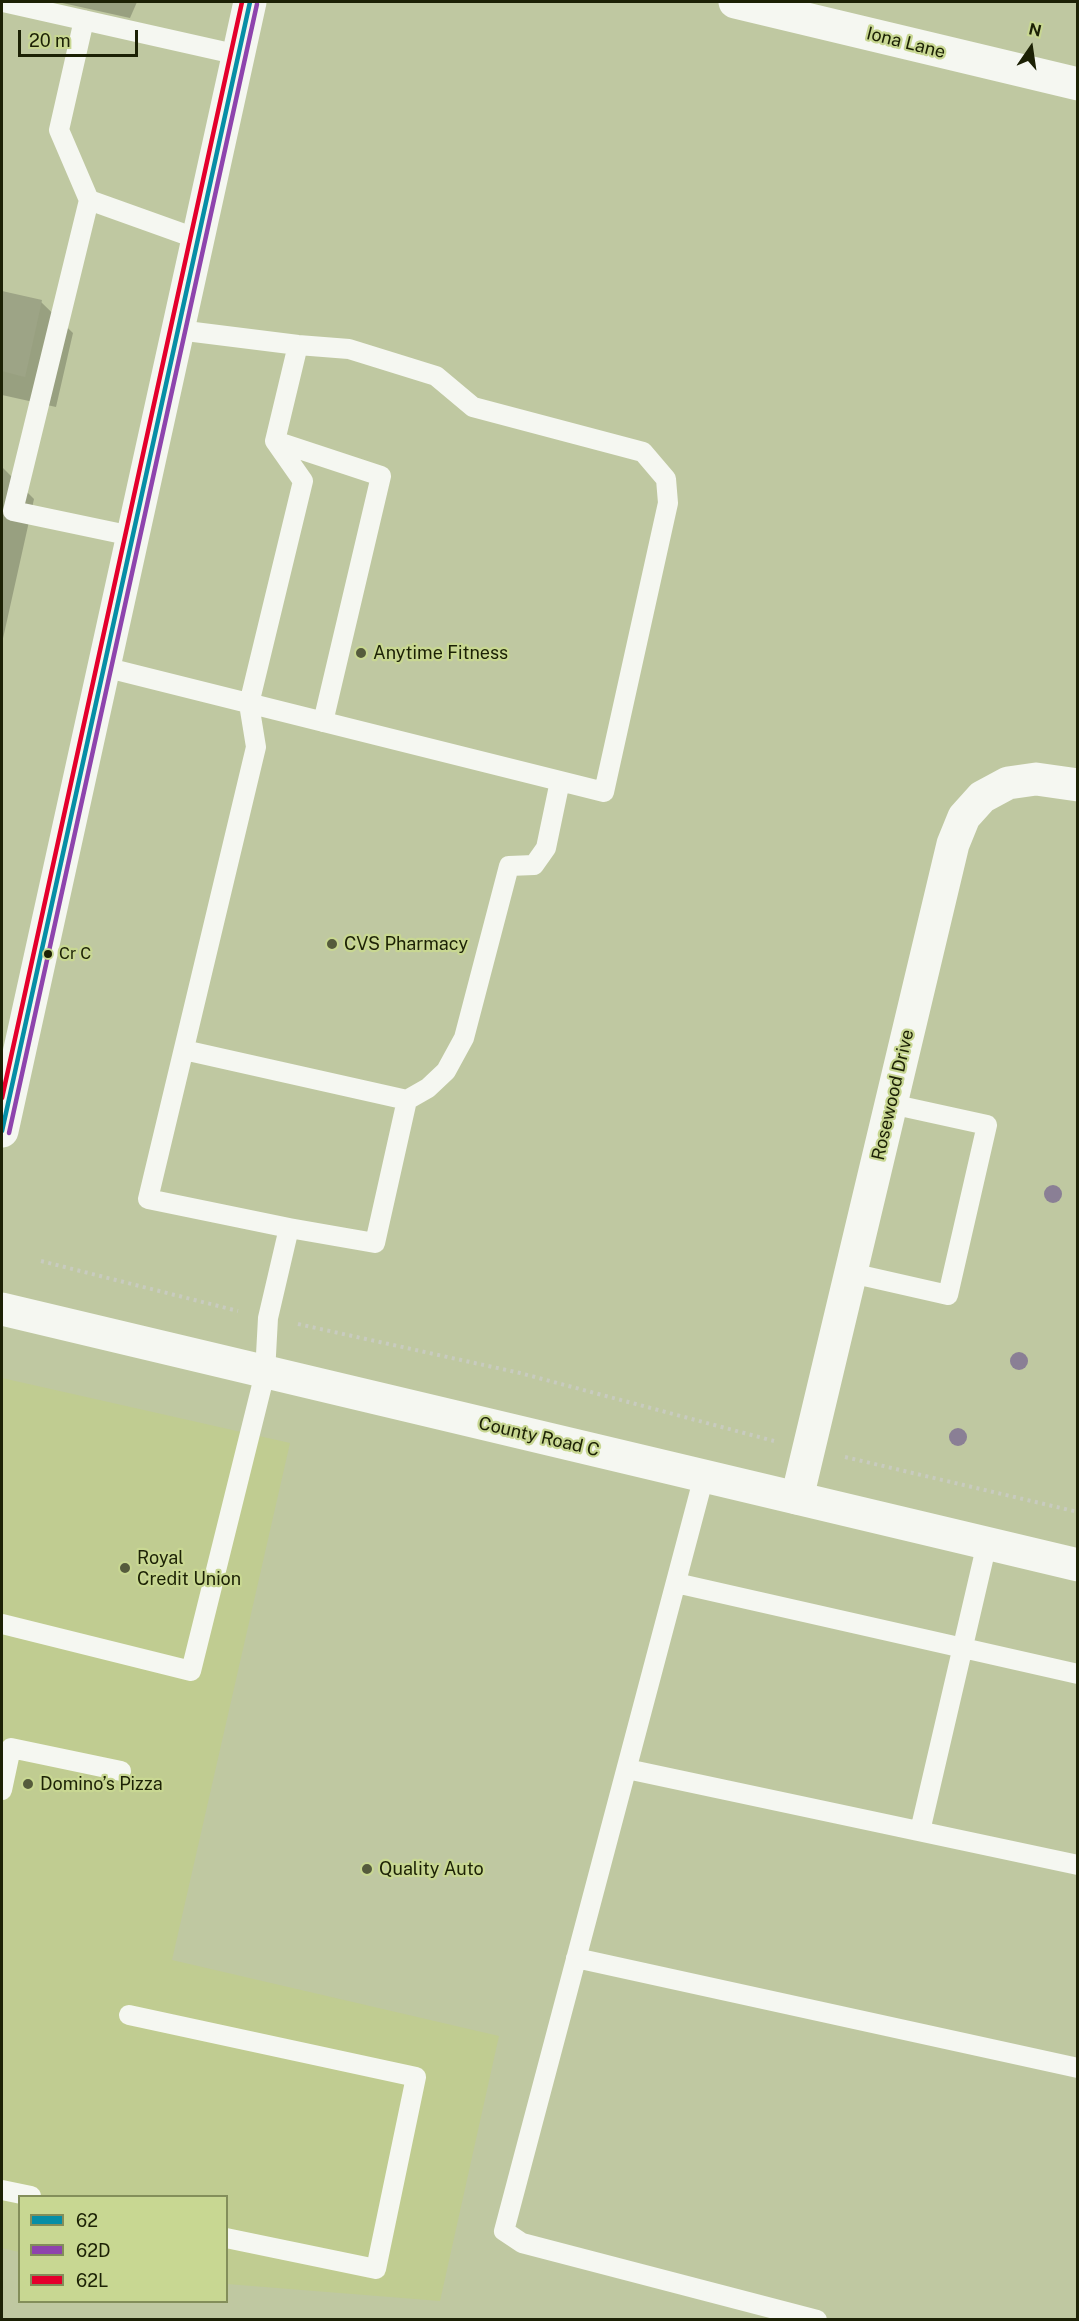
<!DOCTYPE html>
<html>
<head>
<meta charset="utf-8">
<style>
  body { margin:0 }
  #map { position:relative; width:1079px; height:2321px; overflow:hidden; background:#bfc8a1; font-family:"Public Sans",sans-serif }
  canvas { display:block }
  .frame { position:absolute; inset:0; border:3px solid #1c2105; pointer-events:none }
  .legend { position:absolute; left:18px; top:2195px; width:210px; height:108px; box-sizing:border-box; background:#c8d792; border:2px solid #838e5a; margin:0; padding:8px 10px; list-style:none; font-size:18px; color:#1c2105 }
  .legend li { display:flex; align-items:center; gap:12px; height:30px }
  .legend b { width:30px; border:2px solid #838e5a }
  .north { position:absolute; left:1001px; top:18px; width:60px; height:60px; -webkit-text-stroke:4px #c8d792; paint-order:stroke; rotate:13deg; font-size:16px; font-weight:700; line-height:24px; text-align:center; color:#1c2105 }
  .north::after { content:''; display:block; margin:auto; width:21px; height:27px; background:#1c2105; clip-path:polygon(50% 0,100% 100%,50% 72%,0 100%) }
  .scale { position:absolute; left:18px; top:30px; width:120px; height:27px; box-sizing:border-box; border:3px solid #1c2105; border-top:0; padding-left:8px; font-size:18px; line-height:21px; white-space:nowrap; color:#1c2105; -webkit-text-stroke:4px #c8d792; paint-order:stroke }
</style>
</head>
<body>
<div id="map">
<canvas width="1079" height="2321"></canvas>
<div class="frame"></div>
<ul class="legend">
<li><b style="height:8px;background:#068ea6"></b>62</li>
<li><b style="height:8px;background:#8e44ad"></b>62D</li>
<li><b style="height:8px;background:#e4002b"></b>62L</li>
</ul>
<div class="north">N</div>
<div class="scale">20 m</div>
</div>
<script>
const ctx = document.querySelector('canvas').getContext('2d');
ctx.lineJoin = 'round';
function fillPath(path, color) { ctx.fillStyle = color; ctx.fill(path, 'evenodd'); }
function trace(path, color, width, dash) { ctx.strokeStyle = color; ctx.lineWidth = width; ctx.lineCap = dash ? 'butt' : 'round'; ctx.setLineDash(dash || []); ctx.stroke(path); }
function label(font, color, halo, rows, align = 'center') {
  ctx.font = font + ' "Public Sans",sans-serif'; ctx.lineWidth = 4.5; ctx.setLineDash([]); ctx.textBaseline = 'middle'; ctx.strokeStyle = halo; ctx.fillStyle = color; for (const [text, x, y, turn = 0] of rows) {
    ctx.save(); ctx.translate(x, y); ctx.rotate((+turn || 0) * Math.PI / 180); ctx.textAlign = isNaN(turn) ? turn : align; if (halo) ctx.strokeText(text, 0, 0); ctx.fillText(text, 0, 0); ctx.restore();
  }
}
const built = new Path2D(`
  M2,1378L290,1443L172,1960L499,2036L440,2301L227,2284L226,2196H20L19,2252L2,2248Z`);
const shadow = new Path2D(`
  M58,2H137L130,18Z
  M2,293L41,302L73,333L56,407L2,395Z
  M2,467L34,499L2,643Z`);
const building = new Path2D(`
  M2,291L42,300L25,377L2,371Z`);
const path = new Path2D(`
  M41,1261L238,1311
  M298,1324L520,1373L774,1441
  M845,1457L1078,1512`);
const service = new Path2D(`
  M3,2L239,55
  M84,20L59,130L89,200L198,239
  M89,200L13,511L132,536
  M275,441L381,476L323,722
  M104,667L604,792L668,503L666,479L643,452L473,407L436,376L349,349L298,345L178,330
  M184,1050L407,1100L375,1243L289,1228
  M407,1100L428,1088L446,1071L464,1038L509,866L534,865L546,848L560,781
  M851,1273L948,1295L987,1125L891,1104
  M704,1476L504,2231L522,2243L817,2320
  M676,1583L1078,1674
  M2,1624L191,1671L265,1373L268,1318L289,1228L148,1199L256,747L249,704L303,481L275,441L298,345
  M627,1769L1078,1865
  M2,1790L11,1748L121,1771
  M920,1831L987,1543
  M576,1958L1078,2068
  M129,2015L416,2077L376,2269L226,2238
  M2,2190L31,2196`);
const minor = new Path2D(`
  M735,2L1078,84
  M797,1498L953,844L964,817L982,797L1008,783L1036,779L1078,785`);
const secondary = new Path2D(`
  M2,1131L250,2
  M2,1309L1078,1565`);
const bus1 = new Path2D(`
  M2,1131L250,2`);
const bus2 = new Path2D(`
  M9,1133L257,4`);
const bus3 = new Path2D(`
  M2,1098L242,2`);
const trees = [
  [1053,1194],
  [1019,1361],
  [958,1437]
];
const markers = [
  [361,653,6,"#555b3c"],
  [332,944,6,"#555b3c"],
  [48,954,5,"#1c2105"],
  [125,1568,6,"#555b3c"],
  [28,1784,6,"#555b3c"],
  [367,1869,6,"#555b3c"]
];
const busNames = [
  ["Cr C",59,954]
];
const streetNames = [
  ["Iona Lane",906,43,14],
  ["Rosewood Drive",893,1095,-77],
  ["County Road C",539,1437,13]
];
const poiNames = [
  ["Anytime Fitness",373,653],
  ["CVS Pharmacy",344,944],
  ["Royal",137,1558],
  ["Credit Union",137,1579],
  ["Domino’s Pizza",40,1784],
  ["Quality Auto",379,1869]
];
fillPath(built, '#c0cc91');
fillPath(shadow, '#0003');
fillPath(building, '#9da486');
trace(path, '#c8cbbf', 4, [3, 4.5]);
trace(service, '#f5f7f1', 20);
trace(minor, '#f5f7f1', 33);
trace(secondary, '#f5f7f1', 33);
trace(bus1, '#068ea6', 4.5);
trace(bus2, '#8e44ad', 4.5);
trace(bus3, '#e4002b', 4.5);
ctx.fillStyle = '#8a7f95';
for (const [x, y] of trees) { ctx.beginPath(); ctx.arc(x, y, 9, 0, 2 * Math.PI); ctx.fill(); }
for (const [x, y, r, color] of markers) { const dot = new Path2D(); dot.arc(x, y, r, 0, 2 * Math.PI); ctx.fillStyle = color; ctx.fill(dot); trace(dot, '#c8d792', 2); }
label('16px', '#1c2105', '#c8d792', busNames, 'left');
label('18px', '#1c2105', '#c8d792', streetNames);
label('18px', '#1c2105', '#c8d792', poiNames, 'left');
</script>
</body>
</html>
